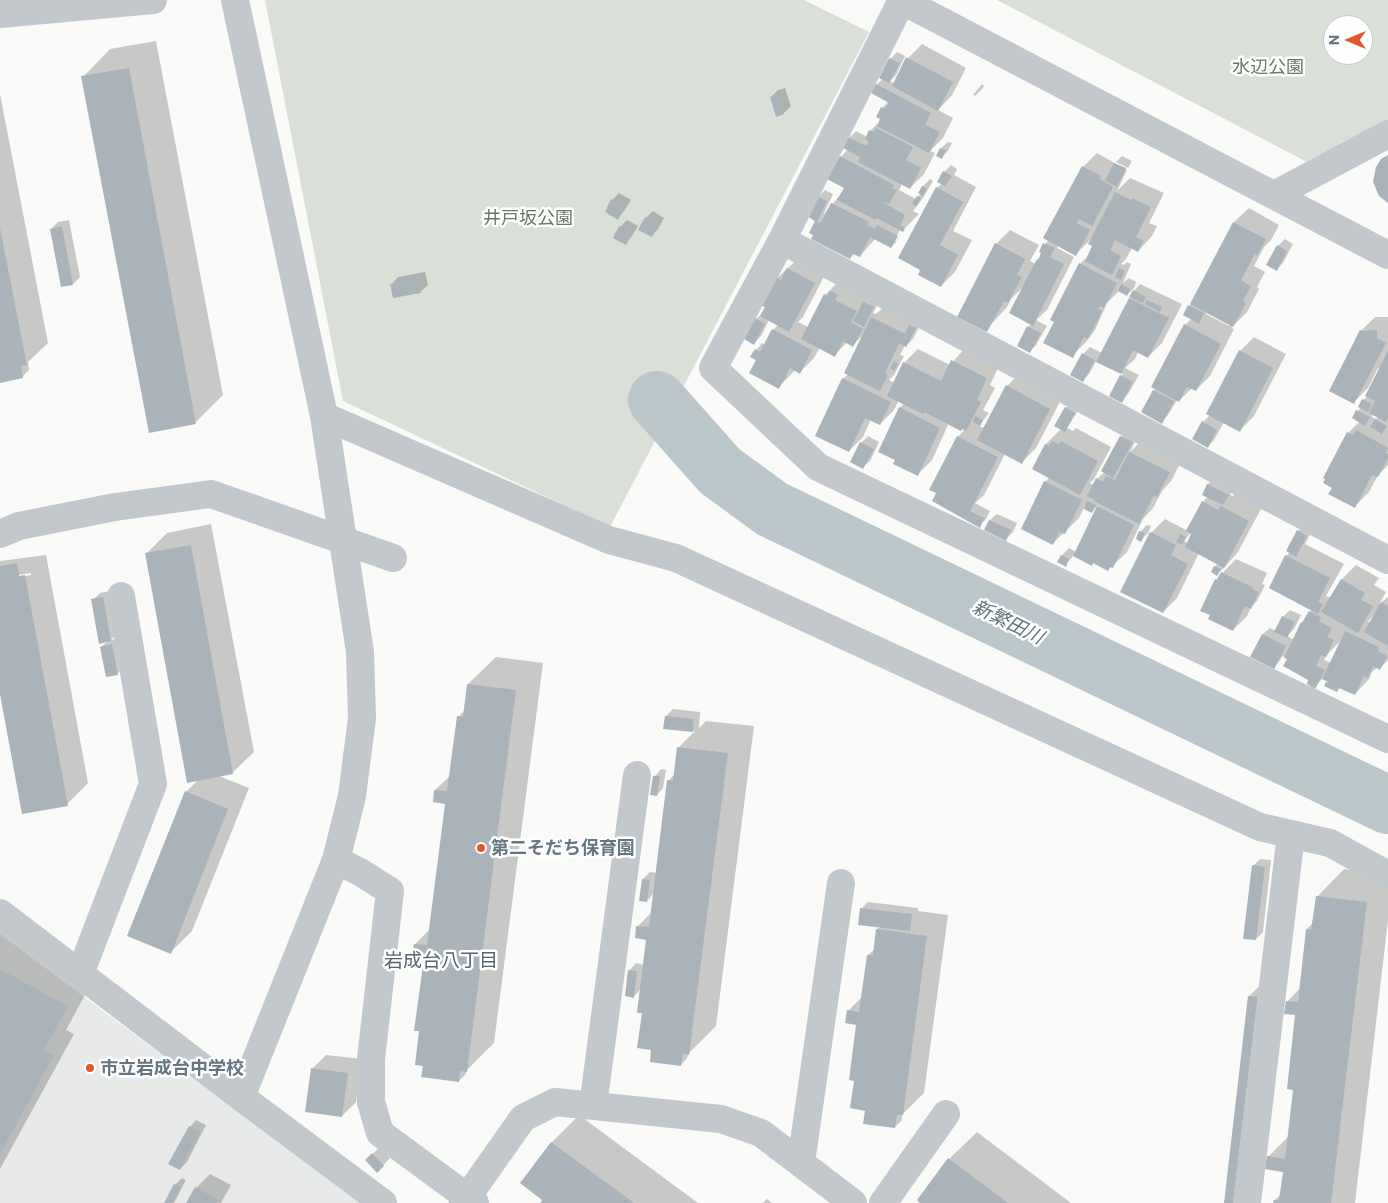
<!DOCTYPE html>
<html>
<head>
<meta charset="utf-8">
<style>
  body { margin:0 }
  #map { position:relative; width:1388px; height:1203px; overflow:hidden; background:#fafaf8; font-family:Commissioner,sans-serif }
  canvas { display:block }
  .north { position:absolute; left:1323px; top:15px; width:50px; height:50px; box-sizing:border-box; background:#fff; border:1px solid #c1c8cd; border-radius:50%; rotate:270deg; font-size:14px; font-weight:700; line-height:20px; text-align:center; color:#657683 }
  .north::after { content:''; display:block; margin:auto; width:18px; height:22px; background:#e4572e; clip-path:polygon(50% 0,100% 100%,50% 72%,0 100%) }
</style>
</head>
<body>
<div id="map">
<canvas width="1388" height="1203"></canvas>
<div class="north">N</div>
</div>
<script>
const ctx = document.querySelector('canvas').getContext('2d');
ctx.lineJoin = 'round';
function fillPath(path, color) { ctx.fillStyle = color; ctx.fill(path, 'evenodd'); }
function trace(path, color, width, dash) { ctx.strokeStyle = color; ctx.lineWidth = width; ctx.lineCap = dash ? 'butt' : 'round'; ctx.setLineDash(dash || []); ctx.stroke(path); }
function label(font, color, halo, rows, align = 'center') {
  ctx.font = font + ' Commissioner,"Noto Sans JP",sans-serif'; ctx.lineWidth = 5; ctx.setLineDash([]); ctx.textBaseline = 'middle'; ctx.strokeStyle = halo; ctx.fillStyle = color; for (const [text, x, y, turn = 0] of rows) {
    ctx.save(); ctx.translate(x, y); ctx.rotate((+turn || 0) * Math.PI / 180); ctx.textAlign = isNaN(turn) ? turn : align; if (halo) ctx.strokeText(text, 0, 0); ctx.fillText(text, 0, 0); ctx.restore();
  }
}
const built = new Path2D(`
  M0,934L360,1203H0Z`);
const green = new Path2D(`
  M265,0H804L869,32L610,527L343,401Z
  M997,0H1388V122L1309,163ZM1333,25H1363V55H1333Z`);
const shadow = new Path2D(`
  M156,41L223,395L196,422L150,431L83,77L110,49Z
  M922,44L966,68L952,95L938,110L953,118L943,138L930,151L935,153L924,174L910,188L902,184L899,190L916,199L921,193L923,186L930,179L933,181L923,198L913,211L919,214L902,231L898,240L891,247L875,239L860,256L854,253L850,257L813,238L817,220L818,197L825,190L833,194L823,215L846,188L841,157L848,149L849,138L856,131L867,137L870,131L877,124L879,125L882,118V108L889,101L877,84L883,79L881,78L891,58L897,52L905,56L896,75L890,81L894,83L908,58ZM900,230L902,231L897,241H894Z
  M982,84L984,86L982,89L975,96L973,95Z
  M785,88L791,106L784,113L777,115L771,97L778,90Z
  M0,94L48,343L28,362L29,370L22,377L0,381Z
  M948,142L952,143L948,151L941,158L938,156L941,148Z
  M1097,153L1127,170L1117,191L1130,178L1164,193L1149,223L1157,226L1152,236L1138,251L1132,248L1126,259L1121,264L1124,265L1127,262L1131,264L1123,283L1129,278L1136,282L1134,288L1127,295L1119,291L1107,303L1095,330L1086,342L1072,356L1056,321L1080,264L1089,255L1094,245L1093,237L1076,254L1058,245L1057,248L1074,257L1047,310L1036,320L1047,326L1036,345L1029,352L1028,327L1032,324L1023,287L1011,299L1007,307L986,330L996,244L1010,230L1039,245L1030,261L1036,264L1043,253L1040,252L1049,239L1083,167Z
  M1122,156L1132,161L1128,168L1116,162Z
  M951,165L957,169L954,175L976,187L953,231L972,240L955,272L941,286L922,269L900,258L937,188L942,183L944,172Z
  M619,193L631,200L624,211L618,218L612,200Z
  M1249,208L1279,225L1271,240L1264,247L1254,266L1265,272L1257,287L1259,289L1247,312L1231,328L1234,329L1210,376L1196,390L1192,388L1179,401L1177,400L1168,415L1161,422L1154,391L1185,325L1192,318L1185,315L1234,222ZM1207,312L1230,324L1229,326L1206,314Z
  M653,211L664,218L658,229L652,235L646,218Z
  M69,220L80,277L73,284L62,286L51,229L58,222Z
  M627,220L638,226L632,236L626,243L620,227Z
  M1285,239L1293,244L1283,263L1277,269L1278,246Z
  M802,255L828,269L803,317L798,322L808,327L825,295L839,281L880,300L873,313L876,314L887,304L922,321L913,339L906,346L905,345L900,355L904,356L894,375L889,380L895,383L904,363L918,349L950,365L966,347L1000,364L990,385L995,388L983,410L989,413L979,426L984,428L1007,386L1021,372L1064,394L1036,448L1021,463L1005,454L984,495L975,503L990,511L986,519L979,526L931,489L958,437L965,429L949,423L932,460L918,474L900,408L904,403L899,400L894,410L880,424L871,419L863,437L849,451L843,379L848,374L863,335L853,345L847,342L835,355L820,347L814,358L800,372L795,370L779,387L758,359L756,350L762,343L765,345L773,330L778,325L769,320L761,336L754,343L756,319L764,312L777,278Z
  M425,272L428,285L421,291L394,297L392,284L398,277Z
  M1140,284L1182,304L1162,343L1148,357L1138,352L1135,359L1125,368L1139,375L1128,394L1122,401L1121,376L1123,374L1097,360L1089,374L1082,381L1083,354L1090,347L1102,353L1134,291Z
  M1375,317H1388V465L1378,475L1369,492L1355,506L1333,487L1326,478L1348,433L1360,421L1353,418L1361,407L1363,400L1368,396L1380,369L1378,368L1368,388L1354,402L1361,331ZM1373,414L1378,417L1376,419L1372,417Z
  M1254,337L1286,354L1254,416L1240,430L1224,422L1214,440L1208,446L1203,422L1210,415L1240,351Z
  M1072,401L1081,406L1067,428L1073,431L1076,428L1111,447L1094,479L1090,483L1094,485L1097,479L1104,472L1121,437L1128,430L1138,435L1130,452L1144,438L1183,458L1171,481L1162,491L1153,508L1143,519L1127,552L1108,570L1094,562L1074,555L1065,565L1059,562L1062,555L1069,548L1076,552L1099,505L1092,511L1084,508L1079,518L1053,543L1045,482L1050,477L1033,468L1046,444L1061,429L1066,408Z
  M868,436L879,442L870,461L863,467L861,443Z
  M1215,478L1234,487L1230,495L1233,496L1236,493L1262,507L1238,552L1224,568L1217,574L1215,567L1218,563L1199,553L1177,598L1163,612L1151,533L1165,519L1186,530L1203,502L1208,496L1204,494L1208,484ZM1191,532L1193,534L1188,543L1184,541Z
  M997,514L1017,523L1013,532L1006,539L986,529L990,520Z
  M211,524L254,752L232,773L219,776L249,788L192,931L171,952L186,792L198,780L146,554L167,533Z
  M1305,524L1313,529L1305,544L1344,564L1326,596L1331,598L1342,579L1356,565L1379,578L1374,585L1386,592L1379,604L1388,597V660L1380,668L1378,667L1372,672L1369,679L1355,694L1341,687L1337,691L1327,683L1328,681L1323,678L1315,687L1313,675L1283,656L1274,668L1252,657L1263,634L1270,628L1276,631L1283,617L1290,610L1301,615L1294,629L1287,636L1294,640L1302,623L1313,608L1286,556L1290,552L1298,531ZM1375,614L1371,623L1368,621ZM1341,640L1331,663L1324,660L1327,655Z
  M1147,525L1151,526L1148,533L1141,540L1140,532Z
  M46,555L88,783L67,804L0,687V561ZM31,573V575L15,578L18,575Z
  M1236,559L1267,573L1262,584L1265,585L1257,601L1251,607L1247,616L1233,630L1216,580Z
  M110,591L117,633L111,640L119,638L124,667L117,674L101,647L108,641L93,600L100,593Z
  M496,657L543,663L494,1043L466,1071V1074L459,1081L425,956L415,944L430,929L447,803L435,790L451,775L458,717L465,710L468,684Z
  M673,709L700,712L699,728L706,721L754,726L716,1026L688,1054L687,1058L681,1065L653,1049L643,1012L641,989L634,996L630,970L636,963L644,965L647,939L638,926L652,912L654,893L647,901L643,879L650,872L657,873L668,781L675,774L678,748L695,731L665,728L666,716Z
  M661,769L666,770L663,788L657,795L655,776Z
  M1260,859L1271,860L1263,932L1256,939L1253,866Z
  M1344,869L1388,875V920L1355,1203H1275V1200L1281,1194L1284,1170L1268,1157L1289,1136L1294,1089L1297,1014L1288,1001L1300,988L1307,929L1313,923L1317,897Z
  M868,902L918,908V911L948,915L924,1093L902,1115V1120L895,1127L866,1111L856,1080L857,1023L848,1011L863,996L868,955L875,949L877,929L881,926L861,909Z
  M0,927L94,978L66,1030L74,1034L0,1169Z
  M1264,982L1245,1203H1225L1249,996Z
  M326,1055L362,1059L356,1102L342,1116L312,1069Z
  M579,1115L698,1203H542L544,1200L522,1183L552,1142Z
  M196,1120L206,1125L187,1162L180,1169L190,1127Z
  M977,1132L1071,1203H922L918,1200L949,1159Z
  M380,1147L390,1158L377,1172L366,1160Z
  M210,1174L231,1185L221,1203H188L196,1188Z
  M182,1178L186,1180L174,1203H165L175,1185Z
  M767,1199L772,1203H763Z`);
const river = new Path2D(`
  M657,400L720,471L772,509L1388,805`);
const building = new Path2D(`
  M906,57L953,82L938,111L892,86Z
  M889,58L900,63L889,83L879,78Z
  M129,68L196,424L149,433L81,76Z
  M876,84L931,113L925,125L940,132L929,153L877,126L880,119L876,117L881,107L885,109L889,103L871,93Z
  M778,94L784,114L776,117L770,97Z
  M876,128L913,147L906,160L921,168L910,189L858,162L860,157L843,148L848,137L866,146L869,142L865,139L869,130L874,132Z
  M940,148L946,150L942,159L936,156Z
  M1388,155V203L1379,196L1373,182L1376,167L1381,159Z
  M840,156L894,185L892,188L897,190L889,204L885,202L884,203L905,215L900,225L905,228L903,232L877,218L876,220L837,200L844,188L827,179Z
  M1114,163L1126,168L1117,187L1105,181Z
  M1082,166L1101,176L1100,179L1113,187L1092,226L1079,219L1076,223L1090,230L1076,256L1043,238Z
  M943,171L952,176L945,186L937,182Z
  M922,186L927,188L923,196L918,193Z
  M936,187L963,202L940,245L958,255L941,287L918,275L920,270L898,258Z
  M1115,192L1131,200L1132,198L1151,207L1136,237L1144,241L1138,252L1115,240L1110,250L1121,256L1112,275L1085,261L1092,246L1088,244Z
  M817,196L827,201L817,222L821,223L831,203L869,222L867,225L875,229L877,225L898,236L891,248L870,237L860,257L853,254L850,259L811,239L813,235L809,233L815,221L807,216Z
  M917,196L921,198L917,206L912,204Z
  M611,199L625,207L618,220L605,212Z
  M645,217L658,225L652,237L638,230Z
  M1233,222L1266,239L1257,256L1255,254L1241,280L1251,286L1243,301L1246,303L1233,327L1190,304Z
  M62,226L73,285L61,287L50,229Z
  M619,226L632,233L626,245L613,238Z
  M0,228L27,365L21,366L23,378L0,383Z
  M995,243L1025,259L1017,275L1022,277L1008,303L1004,301L987,332L957,317Z
  M1043,243L1055,248L1050,257L1064,264L1033,326L1009,313L1037,259L1038,260L1041,253L1039,252Z
  M1277,245L1287,251L1277,271L1266,265Z
  M1079,263L1117,283L1104,308L1100,306L1098,309L1102,311L1088,339L1084,337L1073,358L1043,343L1054,322L1050,320Z
  M787,268L815,283L789,332L760,316L765,307L762,306L776,277L781,280Z
  M1119,268L1125,271L1121,280L1115,277Z
  M418,278L421,293L393,298L390,284Z
  M1121,284L1130,289L1127,296L1118,291Z
  M1133,290L1146,297L1143,303L1129,297Z
  M830,291L838,295L835,300L857,311L851,322L863,329L853,347L843,341L835,357L801,339L824,294L827,296Z
  M1129,298L1169,318L1148,358L1133,350L1121,374L1096,362Z
  M1147,300L1162,307L1160,312L1145,304Z
  M863,302L874,307L864,327L853,321Z
  M1188,305L1204,313L1199,324L1183,315Z
  M871,317L905,334L909,325L916,328L906,347L899,344L885,373L888,375L880,391L844,373Z
  M755,318L765,324L754,345L744,339Z
  M1184,324L1221,344L1196,391L1187,387L1179,402L1151,387Z
  M1027,326L1041,333L1030,353L1017,346Z
  M772,329L812,350L800,374L790,368L779,389L749,373L756,360L750,357L755,349L760,352Z
  M1360,330L1363,331L1377,330V338L1386,343L1354,404L1329,391Z
  M1239,350L1273,368L1240,432L1206,414Z
  M1388,351V418L1386,422L1369,413L1375,401L1365,396Z
  M1082,353L1095,360L1083,382L1070,375Z
  M951,360L987,378L977,400L981,402L966,431L962,429L961,431L924,412L923,414L887,396L903,362L941,381Z
  M894,361L898,364L894,371L890,368Z
  M1120,375L1133,382L1122,403L1109,396Z
  M842,378L891,402L880,425L865,418L849,452L815,436Z
  M1006,385L1050,409L1022,464L977,440Z
  M1153,390L1174,401L1162,424L1141,412Z
  M1362,399L1372,404L1368,412L1358,407Z
  M899,407L940,428L918,476L893,464L895,460L878,452Z
  M1065,407L1075,413L1065,432L1054,426Z
  M1356,410L1370,417L1365,426L1352,418Z
  M975,416L983,420L980,426L973,422Z
  M1375,419L1387,426L1382,434L1370,427Z
  M1202,421L1217,430L1208,448L1192,439Z
  M1356,430L1388,448L1385,453L1388,454V458L1378,477L1372,475L1355,508L1328,494L1332,488L1323,483L1325,479L1323,478L1347,432L1353,435Z
  M957,436L998,457L970,511L984,518L980,528L932,501L936,493L929,490Z
  M1120,436L1133,442L1113,478L1101,471Z
  M1052,441L1059,444L1061,441L1098,461L1080,495L1032,469L1045,444L1049,446Z
  M860,442L874,449L863,469L850,462Z
  M1129,452L1170,472L1157,497L1154,495L1139,524L1094,501L1095,500L1087,496L1096,478L1103,482L1106,476L1115,480Z
  M1044,481L1082,500L1065,534L1059,532L1053,545L1021,529Z
  M1207,484L1229,495L1223,505L1202,495Z
  M1087,501L1096,505L1092,513L1084,509Z
  M1202,501L1218,510L1221,506L1249,521L1224,568L1185,547L1191,534L1186,531Z
  M1097,506L1134,525L1113,568L1110,567L1108,571L1093,563L1092,566L1073,556Z
  M989,520L1011,530L1006,541L984,530Z
  M1297,530L1307,536L1296,557L1286,551Z
  M1139,531L1145,533L1141,542L1136,539Z
  M1150,532L1176,545L1171,555L1188,564L1163,613L1120,592Z
  M1180,534L1186,537L1182,545L1176,542Z
  M191,545L233,774L187,783L145,553Z
  M1061,555L1069,559L1066,567L1057,562Z
  M1285,555L1330,578L1318,602L1323,604L1318,614L1269,588Z
  M17,563L19,576L25,575L68,806L22,814L0,694V566Z
  M1214,566L1221,569L1217,576L1211,572Z
  M1221,572L1254,588L1252,589L1259,592L1251,609L1245,606L1233,631L1208,619L1210,615L1200,611L1215,579L1217,580Z
  M1341,579L1365,593L1361,600L1373,606L1358,633L1321,612Z
  M103,597L111,641L99,644L91,599Z
  M1381,602L1388,606V646L1364,632Z
  M1309,611L1321,617L1319,621L1332,628L1327,637L1334,640L1326,657L1321,655L1316,666L1325,670L1315,689L1307,684L1308,680L1283,666L1287,659L1284,658L1301,622L1302,623Z
  M1282,616L1295,622L1287,638L1274,632Z
  M1345,631L1379,647L1378,651L1387,656L1380,670L1373,666L1368,678L1364,676L1355,695L1339,688L1337,692L1324,686L1326,682L1332,684L1322,679Z
  M1262,634L1286,646L1274,669L1250,657Z
  M112,644L118,675L106,677L100,647Z
  M467,684L516,690L467,1072L460,1071L459,1082L421,1077L423,1066L415,1065L419,1031H414L424,958L412,956L414,944L427,945L445,804L433,802L434,790L447,791L457,716L463,717Z
  M665,716L694,719L693,732L663,729Z
  M677,747L728,753L689,1055L683,1054L681,1066L650,1062L651,1050L637,1048L642,1013H637L646,940L635,938L636,926L649,927L667,780L673,781Z
  M653,776H660L657,796L650,795Z
  M185,791L228,809L171,954L127,936Z
  M1252,865L1265,867L1256,940L1243,939Z
  M642,879L650,880L647,902L639,901Z
  M1316,896L1367,902L1331,1203H1273L1274,1200H1279L1283,1172L1265,1169L1267,1156L1285,1159L1293,1090L1287,1089L1295,1015L1284,1014L1286,1001L1298,1002L1306,929L1311,930Z
  M860,908L912,914L910,931L858,925Z
  M876,929L927,936L903,1115H897L895,1128L863,1124L865,1111L850,1108L854,1081L849,1080L856,1025L845,1023L847,1010L859,1012L867,955H873Z
  M0,969L68,1006L44,1050L54,1055L0,1154Z
  M628,970L637,971L634,998L625,996Z
  M1248,996L1258,997L1233,1203H1224Z
  M311,1068L348,1073L342,1117L305,1112Z
  M189,1126L200,1132L180,1170L168,1164Z
  M551,1142L634,1203H540L542,1200L520,1183Z
  M372,1153L384,1166L377,1173L365,1160Z
  M948,1158L1008,1203H920L917,1200Z
  M174,1184L181,1187L172,1203H164Z
  M195,1187L218,1200L216,1203H186Z`);
const minor = new Path2D(`
  M235,0L324,416L360,652L362,718L352,796L336,860L241,1097
  M901,0L1388,255
  M902,0L782,240L713,368L818,467L1388,739
  M0,14L153,0
  M1274,195L1388,134
  M782,240L1388,560
  M324,416L609,540L676,558L1260,827L1330,843L1388,875
  M0,534L19,526L115,507L211,494L254,509
  M336,860L360,872L390,891L371,1059V1102L380,1133L475,1203
  M0,913L241,1097L383,1203
  M80,974L153,784L121,596
  M593,1106L637,775
  M801,1163L841,883
  M463,1203L523,1118L555,1102L721,1119L761,1133L853,1203
  M883,1203L946,1114
  M1247,1203L1291,834`);
const minorBridge = new Path2D(`
  M254,509L393,558`);
const markers = [
  [481,848,5,"#e4572e"],
  [90,1068,5,"#e4572e"]
];
const parkNames = [
  ["水辺公園",1268,67],
  ["井戸坂公園",528,218]
];
const poiNames = [
  ["第二そだち保育園",491,848],
  ["市立岩成台中学校",100,1068]
];
const waterNames = [
  ["新繁田川",1008,622,26]
];
const neighbourhoodNames = [
  ["岩成台八丁目",441,961]
];
fillPath(built, '#e8e9e9');
fillPath(green, '#dadfd7');
fillPath(shadow, '#0003');
trace(river, '#bbc7cb', 58);
fillPath(building, '#aab3b9');
trace(minor, '#c3c8cc', 28);
trace(minorBridge, '#c3c8cc', 28);
for (const [x, y, r, color] of markers) { const dot = new Path2D(); dot.arc(x, y, r, 0, 2 * Math.PI); ctx.fillStyle = color; ctx.fill(dot); trace(dot, '#fff', 2); }
label('18px', '#687a64', '#fff', parkNames);
label('bold 18px', '#657683', '#fff', poiNames, 'left');
label('italic 19px', '#60757c', '#fff', waterNames);
label('19px', '#57646e', '#fff', neighbourhoodNames);
</script>
</body>
</html>
